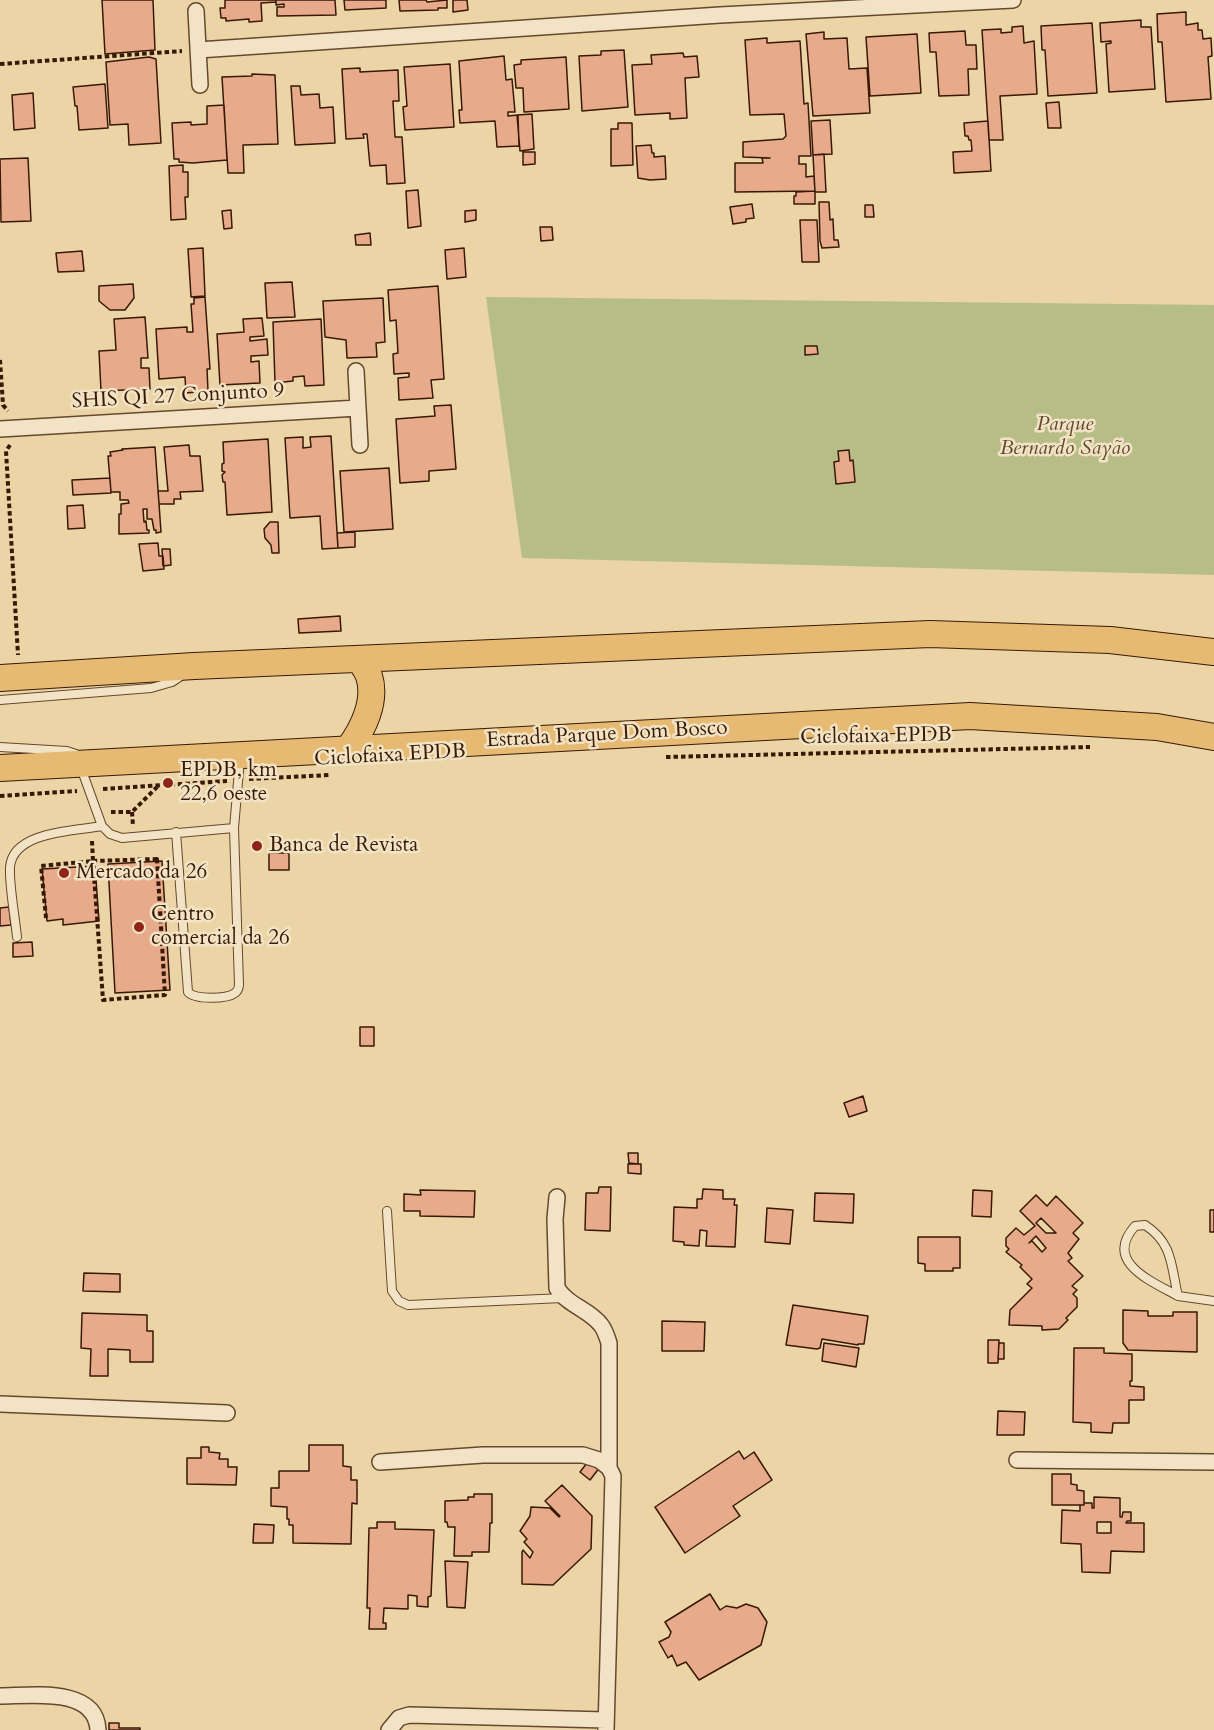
<!DOCTYPE html>
<html>
<head>
<meta charset="utf-8">
<style>
  body { margin:0 }
  canvas { display:block; background:#ebd4a5 }
</style>
</head>
<body>
<canvas width="1214" height="1730"></canvas>
<script>
const ctx = document.querySelector('canvas').getContext('2d');
ctx.lineJoin = 'round';
function fillPath(path, color) { ctx.fillStyle = color; ctx.fill(path, 'evenodd'); }
function trace(path, color, width, dash) { ctx.strokeStyle = color; ctx.lineWidth = width; ctx.lineCap = dash ? 'butt' : 'round'; ctx.setLineDash(dash || []); ctx.stroke(path); }
function label(font, color, halo, rows, align = 'center') {
  ctx.font = font + ' Cardo,serif'; ctx.lineWidth = 5; ctx.setLineDash([]); ctx.textBaseline = 'middle'; ctx.strokeStyle = halo; ctx.fillStyle = color; for (const [text, x, y, turn = 0] of rows) {
    ctx.save(); ctx.translate(x, y); ctx.rotate((+turn || 0) * Math.PI / 180); ctx.textAlign = isNaN(turn) ? turn : align; if (halo) ctx.strokeText(text, 0, 0); ctx.fillText(text, 0, 0); ctx.restore();
  }
}
const green = new Path2D(`
  M486,297L1214,305V575L522,558Z`);
const building = new Path2D(`
  M102,0H153L155,50L105,54Z
  M225,0H276V2L261,3L262,21L249,22V19L226,21V18H221L220,8H225Z
  M276,0H335L336,15L277,16V7H284V4L276,5Z
  M344,0H386V8L345,10Z
  M399,0H426L427,2L447,0V8H438V10L400,11Z
  M453,0H467L468,10L453,12Z
  M1186,12V25L1198,23V30H1202L1203,39L1211,38L1212,56L1208,57L1211,99L1166,102L1162,42H1158L1157,14Z
  M1141,20V27H1151L1155,89L1109,92L1106,44L1111,43V41L1101,42L1100,23Z
  M1092,23L1097,93L1048,96L1045,50H1042L1041,26Z
  M1023,26L1024,43L1034,41L1037,94L1000,96L1003,140H989L982,30L1001,29V33L1012,32V27Z
  M965,31L966,45H976V46L977,69H968L969,95L939,96L936,52H930L929,33Z
  M824,32V39L847,38L849,69L867,68L870,113L813,116L806,34Z
  M917,34L921,93L870,96L866,37Z
  M767,38V43L800,41L804,104L808,103L811,156H799V164H806V177L814,176L815,191L735,192V163H763L762,158H770L743,157V142L783,139L786,136L784,114L750,115L745,40Z
  M624,50L628,107L582,111L579,56L601,55V51Z
  M683,53L684,57L697,56L699,77L685,78L687,118L670,119V113L635,115L632,65L652,64L651,55Z
  M504,56L506,80L512,79L515,112H508V116L518,115L519,146L497,147L495,121L460,123L459,110H462L459,61Z
  M149,57L156,59L161,143L129,145L128,124L110,125L106,62Z
  M566,57L569,109L524,112L523,88H516L514,65L521,64V60Z
  M450,64L454,127L405,130L403,107L407,106L404,67Z
  M360,68V72L398,70L399,101H393L395,137H402L405,183L387,184L386,165L370,166L367,134H363L364,138L346,139L342,69Z
  M252,74L275,75L278,144L243,145L244,173H228L222,77L252,76Z
  M105,84L108,128L79,130L77,106H75L73,87Z
  M291,86H300L301,95L319,94L320,108L333,107L335,143L295,145Z
  M33,93L35,128L14,130L12,95Z
  M1059,102L1061,128H1048L1046,103Z
  M224,105L227,160L193,163L179,162V159H174L172,123L191,122V125L207,124V106Z
  M532,114L534,149L520,151L517,115Z
  M830,120L832,154L813,155L811,121Z
  M988,121L991,171L954,173L953,152L972,151L971,140H969L968,136H965L964,123Z
  M618,123H632L633,165L611,166V129H618Z
  M651,145L652,153H654V157L665,156L666,179L650,180L638,178L636,146Z
  M523,152H535V164L523,165Z
  M824,154L826,192H815L813,155Z
  M28,158L31,221L1,222L0,159Z
  M183,165V172H188V197H185L186,219L171,220L169,166Z
  M418,190L421,226L408,228L406,191Z
  M815,191V204H794V196H796V192Z
  M819,202H829L830,220L833,219L834,240H838L839,247L822,248L820,241Z
  M752,204L754,218L746,219V222L733,224L730,207Z
  M865,205H873L874,217H865Z
  M231,210L232,228L224,229L222,211Z
  M476,210V220L465,222V211Z
  M800,220H817L819,262H802Z
  M540,227H552L553,240L541,241Z
  M370,233L371,245H356L355,235Z
  M203,248L205,296L191,297L188,249Z
  M464,248L466,277L447,279L445,250Z
  M82,251L84,271L58,272L56,253Z
  M292,282L295,317L267,318L265,283Z
  M133,284L134,298L125,310H110L99,301V286Z
  M438,286L444,379L431,380L433,398L399,400L398,378L409,377V373L394,374L393,354L398,353L396,320L390,321L388,290Z
  M205,297L210,369H207L208,391L186,393L185,377L159,379L156,329L187,327V332H193L191,304H194V298Z
  M383,298L385,342L376,343L377,357L347,358L346,340L325,337L323,301Z
  M145,317L148,358H141V368H149L150,389L101,391L99,351L116,350L114,319Z
  M262,318L264,336L250,337V341L267,339L268,355L251,356V362L259,361L260,383L220,385L217,334L244,332L243,319Z
  M321,319L324,385L305,386L304,376L293,377V381L275,383L273,322Z
  M805,346H817L818,354L805,355Z
  M451,405L456,469L429,471V481L400,483L396,419L435,416L434,406Z
  M331,436L338,548L322,549L320,516L290,518L285,438L303,437V448L311,447L310,437Z
  M268,439L272,512L227,515L225,482H223L222,475L225,472L222,471V464L224,463L223,442Z
  M189,445L190,456H200L203,491L180,492L181,499H174V504H159L158,491H168L164,447Z
  M155,447L161,532L156,533V530H154L152,519H147V509H143L144,522L146,521L147,530H149V533L119,534V514H121V504L129,503L128,500H120V492H111L108,456H111L110,452L123,450L122,449Z
  M849,450L850,461L853,460L855,482L836,484L834,462L839,461L838,451Z
  M389,468L393,529L344,532L340,471Z
  M110,478L111,493L73,495L72,480Z
  M83,505L85,528L68,529L67,506Z
  M270,522H278L279,553H272L271,545L265,538L264,529Z
  M355,532V547L338,548L337,533Z
  M158,543L159,556H163L164,569L143,571L139,544Z
  M162,549H170L171,565L163,566Z
  M340,616L341,631L299,633L298,619Z
  M269,853H289V870H269Z
  M162,861L170,990L115,993L108,864Z
  M95,866L99,921L63,925V919L47,921L42,869Z
  M9,907L11,925L0,926V908Z
  M32,942L33,956L13,957V943Z
  M360,1027H374V1046H360Z
  M863,1096L867,1111L849,1117L844,1103Z
  M628,1153H638V1164L629,1163Z
  M628,1164H641V1174L628,1173Z
  M599,1187H611L610,1231L585,1230L586,1193H598Z
  M703,1189L723,1190V1199H735L734,1205H737L735,1247L706,1246L707,1231L700,1230L699,1246L684,1245V1242L673,1241L674,1207L697,1208V1199H702Z
  M420,1190L475,1191L474,1217L420,1216V1211H404V1194L421,1195Z
  M973,1190L992,1191L991,1217L972,1216Z
  M815,1193L854,1194L853,1223L814,1221Z
  M1036,1195L1047,1206L1056,1196L1083,1223L1073,1233L1079,1239L1068,1253L1072,1258L1068,1261L1083,1276L1072,1286L1077,1290L1073,1294L1077,1298V1307L1066,1318L1068,1320L1059,1329L1042,1330V1326L1009,1325L1010,1310L1032,1288L1027,1284L1032,1279L1020,1267L1022,1265L1006,1252L1009,1249L1006,1246V1238L1016,1228L1024,1235L1035,1226L1020,1211ZM1041,1218L1056,1233H1046L1036,1223ZM1036,1236L1046,1248L1042,1252L1032,1241L1029,1243Z
  M767,1208L793,1210L790,1244L765,1242Z
  M1210,1210H1214V1232H1210Z
  M918,1237H960V1268H953V1271H925V1264L918,1263Z
  M84,1273L120,1274V1292L83,1291Z
  M793,1305L868,1316L864,1344H858V1345L822,1339L820,1348L817,1349L786,1345Z
  M1123,1310L1148,1311V1316H1173V1312H1197V1352L1128,1350L1123,1343Z
  M82,1313L147,1315V1331H153V1362H130V1350L108,1349V1376H90L91,1349L81,1348Z
  M662,1321L705,1322L704,1351H662Z
  M988,1340H999L998,1363H988Z
  M824,1343L859,1348L856,1367L822,1361Z
  M999,1343H1004V1359H998Z
  M1074,1348H1104V1353L1132,1354V1381H1130V1386L1144,1387V1400H1129V1423H1113L1112,1433L1091,1432V1423L1073,1422Z
  M998,1411L1025,1412L1024,1435H997Z
  M309,1445H343V1466L351,1467V1480H357V1504L352,1503L351,1544L293,1543V1525H289V1519H287V1507L271,1506V1488H279V1471H309Z
  M201,1447H209V1452L220,1453L219,1459H228V1467H237L236,1485L187,1484V1458H201Z
  M739,1451L744,1459L754,1452L772,1480L733,1506L740,1516L685,1553L655,1507Z
  M590,1459L600,1467L590,1480L580,1472Z
  M1052,1474H1071V1484L1077,1485V1490L1084,1491V1505H1052Z
  M562,1485L592,1516L591,1549L553,1585L522,1584V1552L523,1550L530,1558L533,1552L524,1542L527,1539L520,1531L530,1516L531,1507L550,1508L559,1517L560,1516L545,1501Z
  M474,1494H492V1523H490L489,1552H472V1556H454L455,1527H448L447,1522H445V1501L468,1500V1497H474Z
  M1094,1497L1120,1498V1517H1122L1123,1512H1131V1521H1127L1126,1523H1144V1552L1111,1551L1110,1573L1082,1572L1081,1544L1061,1543L1062,1510L1080,1511V1505H1084V1503H1092V1508H1094ZM1097,1522H1111V1533H1097Z
  M377,1522H395V1529L434,1530L431,1596L428,1597V1607L417,1606V1596L408,1595V1609L384,1608L383,1623H386V1629H369L370,1608H367L369,1528H377Z
  M254,1524L274,1525L273,1543H253Z
  M445,1561L468,1562L465,1608L447,1607Z
  M710,1594L720,1610L726,1606L737,1608L746,1604L758,1608L767,1622L761,1645L699,1680L686,1662L677,1666L672,1655L668,1658L659,1642L669,1637L671,1632L665,1622Z
  M109,1723H119V1728H140V1730H109Z`);
const path = new Path2D(`
  M0,64L182,51
  M0,360L3,405L8,411
  M10,445L6,451L18,655
  M666,757L1090,747
  M249,779L329,775
  M103,789L227,781
  M0,796L77,791
  M111,812H132L158,786
  M132,812L133,826
  M157,859L165,995L103,1000L93,861Z
  M46,918L41,866L93,861L92,841`);
const lane = new Path2D(`
  M0,700L151,688L172,682L181,676
  M0,747L67,751L76,754
  M81,768L102,826L110,834L122,838L234,828
  M176,832L188,992C195,1000 227,999 235,993C239,990 238,989 239,985L234,828L240,759
  M17,937C15,917 9,885 10,867C13,831 75,831 102,826
  M387,1211L392,1291L399,1301L408,1305L563,1298
  M1145,1225C1173,1243 1171,1266 1178,1296C1151,1281 1103,1262 1135,1226Z
  M1178,1296L1214,1301`);
const street = new Path2D(`
  M196,11L200,85
  M198,50L720,15L1013,0
  M356,371L360,445
  M0,429L358,408
  M557,1197L555,1219L557,1288C568,1306 589,1309 601,1325C605,1330 607,1337 609,1343V1468
  M0,1404L227,1413
  M1017,1460L1214,1462
  M380,1462L483,1455H583L599,1460L609,1468L613,1476L606,1730
  M0,1696C30,1696 96,1686 98,1730
  M389,1730L399,1718L409,1715L606,1720`);
const primary = new Path2D(`
  M0,678L194,666L930,634L1110,640L1214,652
  M349,748C363,729 377,701 369,676C367,670 362,664 360,659
  M0,768L970,716L1157,727L1214,737`);
const markers = [
  [168,783,6,"#8f2418"],
  [257,846,6,"#8f2418"],
  [64,873,6,"#8f2418"],
  [139,927,6,"#8f2418"]
];
const streetNames = [
  ["SHIS QI 27 Conjunto 9",178,397,-3],
  ["Estrada Parque Dom Bosco",607,735,-3],
  ["Ciclofaixa EPDB",876,737,-1],
  ["Ciclofaixa EPDB",390,756,-3]
];
const parkNames = [
  ["Parque",1065,425],
  ["Bernardo Sayão",1065,449]
];
const poiNames = [
  ["EPDB, km",180,771],
  ["22,6 oeste",180,795],
  ["Banca de Revista",269,846],
  ["Mercado da 26",76,873],
  ["Centro",151,915],
  ["comercial da 26",151,939]
];
fillPath(green, '#b7bd87');
fillPath(building, '#e7aa8a');
trace(building, '#391906', 1.5);
trace(lane, '#66482e', 10);
trace(street, '#66482e', 18);
trace(primary, '#391906', 28);
trace(path, '#391906', 4, [4.5, 3]);
trace(lane, '#f2e3c4', 8);
trace(street, '#f2e3c4', 15);
trace(primary, '#e6ba72', 26);
for (const [x, y, r, color] of markers) { const dot = new Path2D(); dot.arc(x, y, r, 0, 2 * Math.PI); ctx.fillStyle = color; ctx.fill(dot); trace(dot, '#f2e3c4', 2); }
label('21px', '#391906', '#f2e3c4', streetNames);
label('italic 21px', '#5f4a2d', '#f2e3c4', parkNames);
label('21px', '#391906', '#f2e3c4', poiNames, 'left');
</script>
</body>
</html>
